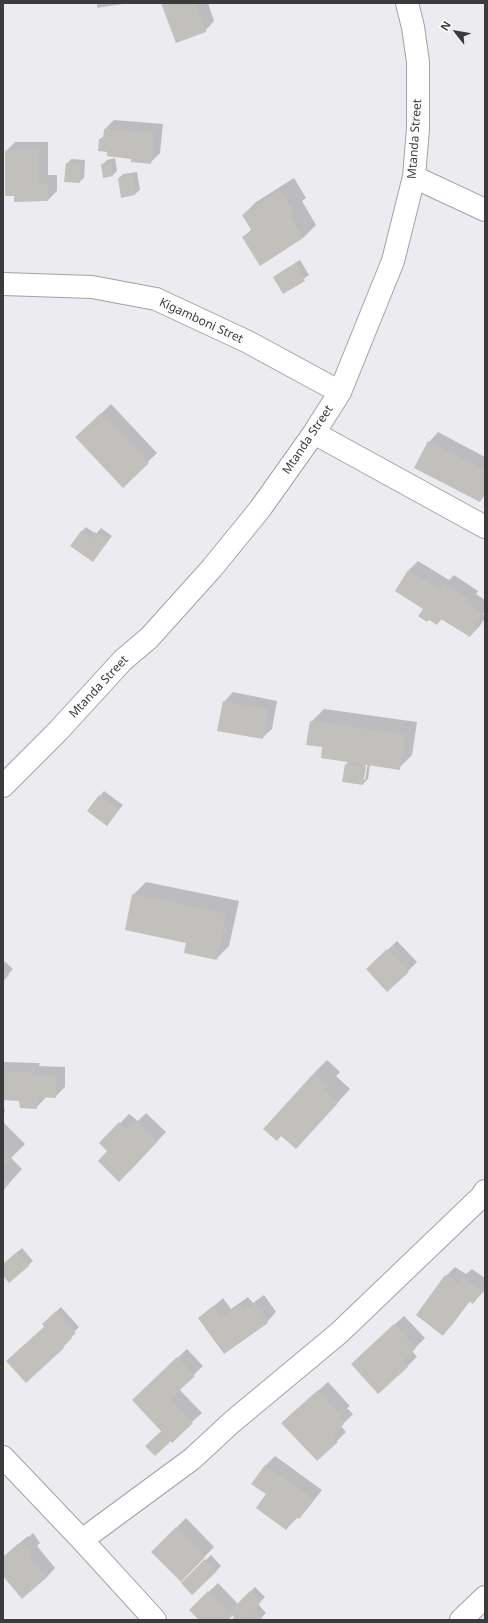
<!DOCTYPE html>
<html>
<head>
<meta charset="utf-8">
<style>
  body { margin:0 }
  #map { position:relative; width:488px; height:1623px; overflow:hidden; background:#ecebef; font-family:"Noto Sans",sans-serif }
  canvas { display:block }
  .frame { position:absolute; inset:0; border:4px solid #3b3b3d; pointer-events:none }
  .north { position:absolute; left:436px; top:12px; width:40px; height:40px; -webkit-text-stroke:3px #fff; paint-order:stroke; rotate:301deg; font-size:11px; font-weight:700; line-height:16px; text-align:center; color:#3b3b3d }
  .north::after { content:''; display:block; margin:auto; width:14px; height:18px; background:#3b3b3d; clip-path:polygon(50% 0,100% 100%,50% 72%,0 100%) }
</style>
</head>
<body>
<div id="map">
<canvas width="488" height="1623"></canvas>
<div class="frame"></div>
<div class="north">N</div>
</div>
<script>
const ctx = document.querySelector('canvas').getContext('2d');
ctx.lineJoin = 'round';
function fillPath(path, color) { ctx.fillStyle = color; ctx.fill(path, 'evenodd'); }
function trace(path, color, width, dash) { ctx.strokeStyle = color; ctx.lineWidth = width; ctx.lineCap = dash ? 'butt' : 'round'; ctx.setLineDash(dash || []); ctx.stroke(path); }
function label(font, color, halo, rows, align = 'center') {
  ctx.font = font + ' "Noto Sans",sans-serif'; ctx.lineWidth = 3; ctx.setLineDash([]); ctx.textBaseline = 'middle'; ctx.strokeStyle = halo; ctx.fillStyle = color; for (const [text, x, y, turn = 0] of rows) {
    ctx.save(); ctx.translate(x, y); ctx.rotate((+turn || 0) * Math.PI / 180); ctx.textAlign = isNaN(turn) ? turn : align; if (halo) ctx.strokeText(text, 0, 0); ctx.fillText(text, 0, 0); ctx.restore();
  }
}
const shadow = new Path2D(`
  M162,3H208L214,21L205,31Z
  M114,120L163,124L160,153L150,163L108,151L100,139L104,136L105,129Z
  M15,142H48V175H57V191L48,200L15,195L6,151Z
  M115,158L117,171L113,175L102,165L107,160Z
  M71,159L85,160L84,178L79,182L67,164Z
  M137,172L140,190L135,194L122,197L119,178L123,174Z
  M294,178L306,198L302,201L316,225L303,238L260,264L243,237L252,229L243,215L256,202Z
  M300,260L309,275L284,293L275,277L279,273Z
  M111,404L157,453L123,486L77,437Z
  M438,432L485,457V495L480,501L429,442Z
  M86,527L96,534L101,528L112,536L93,561L81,532Z
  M418,561L449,580L454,575L478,591L476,594L485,600V611L483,614L485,618L479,627L470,636L442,619L437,624L424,608L396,591L409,570Z
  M233,692L277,701L272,729L262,738L224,702Z
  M324,709L417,722L412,755L399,768L370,764L368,779L363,784L346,764L349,761L323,747L311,722ZM366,762H368L365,780H363Z
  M104,791L123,805L107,824L89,810Z
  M146,882L239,901L229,946L216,959L187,943L133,895Z
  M397,941L417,962L408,971L377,960Z
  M4,961L13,969L3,980V962Z
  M327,1060L340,1072L336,1076L350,1089L309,1134L314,1073Z
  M3,1062L40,1063L39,1066L65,1067V1087L55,1097H45V1098L36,1108L20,1100L3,1099Z
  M3,1102L5,1112L3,1114Z
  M146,1113L166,1132L129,1172L101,1143L129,1114L138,1121Z
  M3,1122L25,1144L11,1158L22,1169L3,1190Z
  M22,1248L33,1261L9,1282L3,1275V1264Z
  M455,1267L466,1274L472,1269L485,1278V1290L473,1303L470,1301L452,1325L443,1334L446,1276Z
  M264,1295L276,1312L267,1322L224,1353L200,1318L223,1298L231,1309L248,1297L253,1303Z
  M61,1307L79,1327L70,1336L72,1338L63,1347L17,1352L45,1326L43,1324Z
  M404,1316L425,1338L412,1351L417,1357L379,1393L361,1355Z
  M187,1349L203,1366L179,1389L202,1413L155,1455L146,1446L162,1431L142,1391Z
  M328,1382L350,1406L347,1408L353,1414L341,1426L346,1432L337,1441L292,1414Z
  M275,1456L322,1490L308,1508L299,1518L298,1517L286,1529L267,1494L253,1484L266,1465Z
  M186,1518L214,1547L181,1581L152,1552Z
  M33,1533L40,1543L37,1546L55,1568L46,1578L3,1574V1557L28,1536L29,1537Z
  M211,1555L221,1566L193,1594L182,1583Z
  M218,1583L238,1604L255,1587L265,1597L258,1604L266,1613L259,1620H233L236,1617L233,1614L227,1620H200L190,1610Z`);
const building = new Path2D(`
  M97,3H123V4L97,8Z
  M161,3H195L206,32L176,43Z
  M104,129L154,133L151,164L131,162V159L107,156V152L98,151L99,139H103Z
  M39,150V184L48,183V201L14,202V196H5V151Z
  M111,162L113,176L103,178L101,164Z
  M66,163L81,164L80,183L64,182Z
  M132,176L135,195L121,198L118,178Z
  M280,190L293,211L289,214L303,238L260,266L242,237L252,231L242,215Z
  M295,264L305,281L283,294L273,277Z
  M101,413L149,463L123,488L75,437Z
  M428,441L485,470V492L480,502L414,468Z
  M81,531L91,538L95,532L108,541L93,562L70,546Z
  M408,570L440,590L444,584L469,600L467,604L481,613L474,624L477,626L470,637L441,619L437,625L429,620L427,622L418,616L423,609L395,591Z
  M223,701L268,710L263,739L217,731Z
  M310,721L405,735L400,770L321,758L322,747L306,745Z
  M345,764L366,767L363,785L342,782Z
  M99,795L119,810L107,826L87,811Z
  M132,894L226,914L217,960L184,953L186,943L125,930Z
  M387,949L409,972L387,992L366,969Z
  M3,969L9,975L3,981Z
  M3,1071L31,1072V1075L56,1076V1098L37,1097V1109L20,1108L19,1101L3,1100Z
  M314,1073L328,1086L324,1090L338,1103L296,1149L281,1136L277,1141L263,1129Z
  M136,1121L157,1142L119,1182L98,1161L107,1151L99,1143L119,1122L128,1130Z
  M3,1148L12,1157L3,1167Z
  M3,1176L10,1183L3,1190Z
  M17,1252L29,1266L9,1283L3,1276V1264Z
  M445,1275L457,1284L462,1277L482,1292L473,1304L469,1301L443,1336L416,1315Z
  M255,1303L268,1323L224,1354L198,1318L213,1306L221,1318L239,1305L244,1312Z
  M56,1311L76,1333L62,1346L64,1348L26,1383L6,1361L44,1327L48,1331L42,1324Z
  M394,1324L416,1348L403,1361L408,1367L378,1394L351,1364Z
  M177,1357L195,1376L170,1399L193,1423L172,1443L132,1400Z
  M318,1390L341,1416L338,1418L344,1424L332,1436L338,1442L317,1461L281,1423Z
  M160,1432L169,1443L155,1456L145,1446Z
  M265,1465L314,1500L299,1519L296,1517L286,1530L256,1508L266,1494L251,1484Z
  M176,1527L205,1557L181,1582L151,1552Z
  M23,1542L32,1553L28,1556L46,1578L22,1599L3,1576V1557L18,1544L19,1545Z
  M205,1559L217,1571L192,1595L181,1583Z
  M208,1591L232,1616L228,1620H199L189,1610Z
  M250,1591L261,1602L254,1610L262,1618L260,1620H232L234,1617L229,1612Z`);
const minor = new Path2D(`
  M414,177L485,210
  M3,284L92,287L156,299L248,342L340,392
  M314,433L485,527
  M3,786L58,731L123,660L149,638L212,568L260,509L314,433L340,392L393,261L414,177L418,129V62L413,27L407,3
  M3,1457L82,1540L155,1620
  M82,1540L192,1459L232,1422L339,1333L481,1197L485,1191
  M461,1620L485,1597`);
const streetNames = [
  ["Mtanda Street",415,139,-86],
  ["Kigamboni Stret",201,321,25],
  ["Mtanda Street",308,440,-56],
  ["Mtanda Street",99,687,-47]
];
fillPath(shadow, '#0003');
fillPath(building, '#c2c0bc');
trace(minor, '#a3a2a6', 24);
trace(minor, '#fff', 22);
label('12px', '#3b3b3d', '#fff', streetNames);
</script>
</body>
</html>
